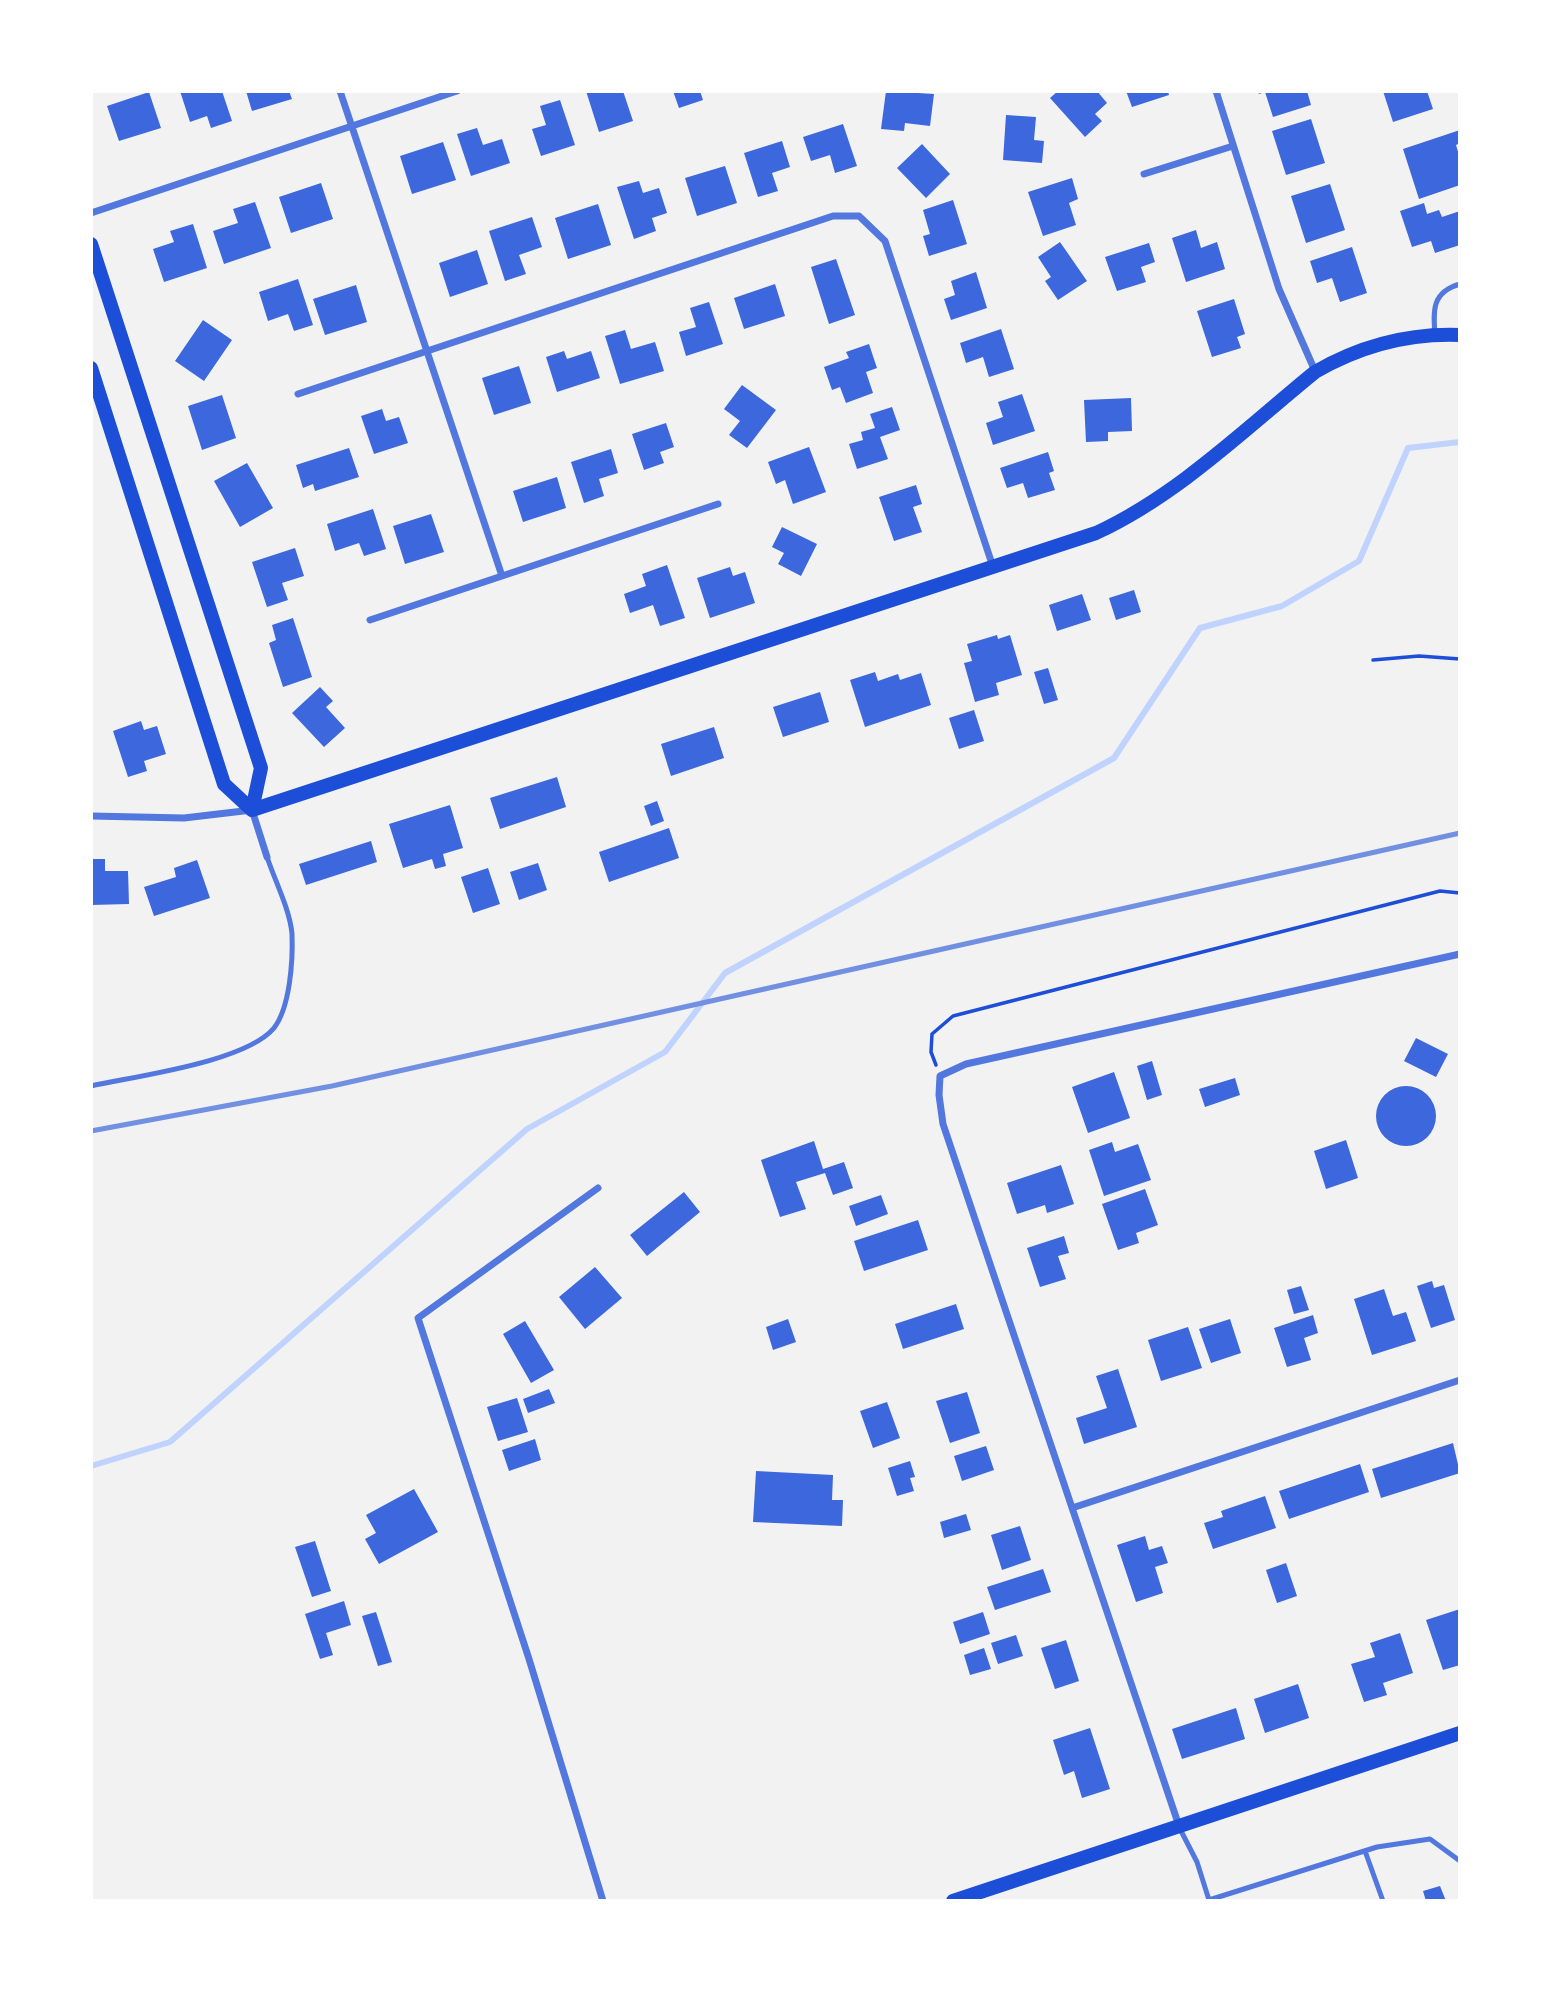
<!DOCTYPE html>
<html>
<head>
<meta charset="utf-8">
<style>
  body { margin:0 }
  #map { position:relative; width:1551px; height:1992px; overflow:hidden; background:#f2f2f2; font-family:"Roboto Condensed",sans-serif }
  canvas { display:block }
  .frame { position:absolute; inset:0; border:93px solid #fff; pointer-events:none }
</style>
</head>
<body>
<div id="map">
<canvas width="1551" height="1992"></canvas>
<div class="frame"></div>
</div>
<script>
const ctx = document.querySelector('canvas').getContext('2d');
ctx.lineJoin = 'round';
function trace(path, color, width, dash) { ctx.strokeStyle = color; ctx.lineWidth = width; ctx.lineCap = dash ? 'butt' : 'round'; ctx.setLineDash(dash || []); ctx.stroke(path); }
function fillPath(path, color) { ctx.fillStyle = color; ctx.fill(path, 'evenodd'); }
const stream = new Path2D(`
  M91,1466L170,1442L527,1129L665,1052L725,973L1114,758L1200,628L1282,606L1359,561L1408,448L1460,442`);
const building = new Path2D(`
  M180,91H222L232,121L211,128L207,116L190,122Z
  M246,91H289L292,99L252,111Z
  M586,91L610,93L623,91L633,121L599,132Z
  M673,91H700L703,100L679,108Z
  M886,91L934,94L930,126L905,123L904,131L881,129Z
  M1058,91H1097L1107,103L1095,114L1102,121L1085,137L1050,98Z
  M1126,91H1168L1169,95L1132,107Z
  M1258,91H1307L1311,105L1273,117L1265,92L1259,94Z
  M1383,91H1427L1433,109L1393,122Z
  M149,92L161,128L119,141L107,106Z
  M560,100L575,145L541,156L532,129L546,125L540,106Z
  M1006,115L1036,117L1034,140L1044,141L1042,163L1003,160Z
  M1311,119L1325,163L1286,175L1272,131Z
  M843,124L857,166L835,173L830,155L811,161L803,137Z
  M477,128L483,145L502,139L510,163L471,176L457,134Z
  M1460,130V143L1456,145L1460,158V185L1419,199L1403,149Z
  M782,141L790,167L772,173L778,191L758,197L744,153Z
  M443,142L456,180L412,194L400,156Z
  M922,144L950,174L926,198L897,168Z
  M725,166L737,203L697,216L685,178Z
  M1072,178L1078,199L1069,203L1076,225L1043,236L1028,192Z
  M639,181L643,193L659,188L667,213L652,218L656,231L634,239L617,187Z
  M321,183L333,219L291,233L279,197Z
  M1330,184L1345,230L1306,243L1291,196Z
  M953,200L967,244L929,256L923,236L930,234L923,210Z
  M255,202L271,248L224,264L213,231L238,223L233,209Z
  M1424,203L1427,214L1439,210L1442,217L1460,211V245L1435,253L1431,241L1412,247L1400,211Z
  M598,204L611,245L568,259L555,218Z
  M532,217L542,247L519,255L526,274L505,281L489,231Z
  M193,224L207,268L164,282L153,249L174,242L170,231Z
  M1196,230L1201,248L1217,242L1225,269L1186,282L1172,238Z
  M1060,242L1087,281L1058,300L1045,281L1051,277L1038,257Z
  M1149,243L1155,262L1141,267L1146,282L1117,291L1105,257Z
  M1352,247L1367,293L1340,302L1332,278L1317,283L1310,261Z
  M477,250L488,284L450,297L439,263Z
  M836,259L855,315L829,324L811,267Z
  M976,272L987,308L951,320L944,299L955,295L951,281Z
  M298,279L313,325L294,331L288,314L268,321L259,292Z
  M775,284L785,316L744,329L734,298Z
  M356,285L367,322L325,335L313,299Z
  M1234,299L1245,334L1237,337L1241,348L1212,357L1197,311Z
  M709,302L723,344L686,356L679,332L696,327L690,308Z
  M203,320L232,340L204,381L175,361Z
  M1001,329L1014,369L989,377L983,357L966,363L960,343Z
  M625,330L631,349L655,342L664,371L620,384L605,336Z
  M869,344L877,368L866,372L873,393L846,403L840,387L832,390L824,367L849,358L846,352Z
  M564,351L567,359L591,351L600,378L557,392L546,357Z
  M519,366L531,403L494,415L482,378Z
  M742,385L776,410L747,448L729,435L740,421L724,409Z
  M1022,394L1035,431L993,445L986,423L1003,417L998,402Z
  M222,395L236,438L202,450L188,406Z
  M1131,398L1132,431L1108,432V441L1086,442L1084,400Z
  M892,407L900,430L880,437L888,459L857,469L849,444L863,440L861,432L875,428L870,414Z
  M382,409L386,421L399,417L408,443L374,454L361,416Z
  M666,423L674,447L660,452L664,463L644,470L632,434Z
  M809,447L826,492L793,504L785,480L776,484L768,462Z
  M349,448L359,477L315,491L313,484L303,488L296,465Z
  M611,449L618,473L599,479L604,496L584,503L571,462Z
  M1048,452L1054,471L1049,473L1055,490L1028,498L1023,483L1007,488L1000,468Z
  M247,463L273,508L240,527L214,481Z
  M557,477L566,508L523,522L513,491Z
  M916,485L922,504L913,507L922,532L894,541L879,497Z
  M373,509L386,549L364,556L359,543L335,551L327,524Z
  M431,514L444,552L405,564L393,526Z
  M782,527L817,544L801,576L778,564L784,553L772,547Z
  M295,548L304,576L282,583L288,600L267,607L252,562Z
  M667,565L685,618L660,626L653,605L630,613L624,594L646,586L642,574Z
  M730,567L733,576L745,572L755,603L710,618L697,578Z
  M1134,590L1141,612L1116,620L1109,598Z
  M1082,594L1091,620L1057,631L1049,605Z
  M293,618L312,677L283,687L269,643L276,640L272,625Z
  M997,635L998,639L1010,635L1022,675L996,683L999,695L975,702L964,663L972,661L967,644Z
  M1048,668L1058,700L1044,704L1034,672Z
  M875,672L878,681L898,674L900,680L921,673L931,705L865,727L850,680Z
  M320,687L333,701L326,707L345,728L324,747L292,713Z
  M820,692L829,722L783,737L773,707Z
  M974,710L984,741L959,749L949,718Z
  M141,721L144,730L157,726L166,754L144,761L147,771L128,777L113,731Z
  M714,727L724,758L671,776L661,744Z
  M557,777L566,807L500,829L490,798Z
  M657,801L664,821L651,826L644,806Z
  M450,805L463,848L443,854L446,866L435,869L432,859L403,868L389,824Z
  M669,828L679,858L609,882L599,852Z
  M371,841L377,862L306,885L299,864Z
  M91,859H105V871H128L129,904L91,905Z
  M197,860L210,898L154,916L144,887L176,877L174,868Z
  M538,863L547,890L519,900L510,872Z
  M488,868L500,904L473,913L461,877Z
  M1416,1038L1448,1054L1436,1077L1404,1061Z
  M1152,1061L1162,1095L1147,1100L1137,1066Z
  M1114,1072L1130,1118L1088,1133L1072,1087Z
  M1235,1078L1240,1095L1205,1107L1199,1089Z
  M1376 1116a30 30 0 1 1 60 0a30 30 0 1 1-60 0Z
  M1346,1140L1358,1178L1326,1189L1314,1151Z
  M814,1141L823,1169L844,1162L853,1188L833,1195L825,1173L796,1182L806,1209L780,1217L761,1160Z
  M1112,1142L1115,1152L1138,1144L1151,1180L1104,1196L1089,1150Z
  M1061,1165L1074,1204L1047,1213L1045,1205L1017,1214L1007,1183Z
  M1145,1189L1158,1225L1136,1233L1139,1243L1118,1250L1102,1204Z
  M684,1192L700,1212L647,1256L630,1235Z
  M881,1195L888,1214L856,1226L849,1206Z
  M918,1220L928,1250L864,1271L854,1241Z
  M1064,1236L1069,1253L1058,1256L1066,1279L1040,1287L1027,1248Z
  M595,1267L622,1298L585,1329L559,1297Z
  M1432,1281L1434,1288L1444,1285L1455,1320L1431,1328L1417,1286Z
  M1301,1286L1309,1310L1294,1314L1287,1290Z
  M1384,1289L1393,1316L1406,1312L1416,1341L1372,1355L1354,1299Z
  M956,1304L964,1329L903,1349L895,1324Z
  M1313,1315L1318,1333L1304,1338L1311,1360L1287,1367L1274,1328Z
  M788,1319L796,1342L773,1350L766,1327Z
  M1230,1319L1241,1353L1211,1363L1199,1329Z
  M525,1321L554,1370L531,1383L503,1334Z
  M1188,1327L1202,1368L1161,1381L1148,1340Z
  M1118,1369L1137,1427L1084,1444L1076,1418L1107,1408L1096,1376Z
  M549,1389L555,1403L528,1413L523,1399Z
  M967,1392L980,1433L950,1443L936,1401Z
  M517,1398L528,1432L498,1441L487,1407Z
  M887,1402L900,1438L873,1448L860,1411Z
  M535,1439L541,1460L509,1471L502,1450Z
  M1453,1443L1460,1473L1381,1498L1372,1469Z
  M986,1446L994,1470L962,1481L954,1456Z
  M910,1461L915,1477L910,1478L914,1491L897,1496L888,1468Z
  M1360,1464L1369,1492L1289,1519L1279,1491Z
  M756,1471L833,1475L832,1500H843L842,1526L753,1522Z
  M414,1489L438,1532L379,1564L365,1539L376,1533L366,1515Z
  M1265,1496L1276,1528L1213,1549L1204,1523L1223,1517L1221,1511Z
  M966,1514L971,1530L944,1538L940,1522Z
  M1020,1526L1031,1560L1002,1570L991,1535Z
  M1145,1536L1149,1550L1162,1546L1168,1563L1155,1567L1163,1593L1136,1602L1117,1545Z
  M315,1541L331,1591L312,1597L295,1547Z
  M1286,1563L1297,1596L1277,1603L1266,1570Z
  M1043,1569L1051,1592L995,1610L987,1587Z
  M344,1601L351,1625L326,1633L333,1655L320,1659L305,1614Z
  M1460,1609V1665L1443,1670L1426,1620Z
  M376,1612L392,1662L378,1666L362,1616Z
  M983,1612L990,1634L960,1644L953,1622Z
  M1400,1633L1413,1673L1383,1683L1387,1695L1364,1702L1351,1664L1375,1657L1370,1643Z
  M1016,1635L1023,1656L998,1664L991,1643Z
  M1066,1640L1079,1681L1055,1689L1041,1648Z
  M984,1648L991,1669L970,1675L964,1655Z
  M1298,1684L1309,1718L1265,1733L1254,1699Z
  M1236,1708L1245,1739L1182,1759L1172,1729Z
  M1090,1728L1110,1789L1082,1798L1074,1771L1064,1775L1053,1740Z
  M1440,1886L1446,1901H1426L1423,1891Z`);
const path = new Path2D(`
  M1373,660L1419,656L1460,659
  M936,1065L931,1052L932,1034L953,1016L1440,891L1460,893`);
const service = new Path2D(`
  M1435,335C1433,310 1432,292 1460,284
  M91,1086C136,1076 246,1062 274,1028C290,1007 293,961 292,934C290,910 275,881 267,857
  M1179,1827L1197,1862L1209,1900L1377,1847L1430,1839L1460,1861
  M1365,1851L1383,1901`);
const minor = new Path2D(`
  M340,91L502,576
  M1216,91L1279,289L1315,371
  M1144,174L1233,146
  M91,213L457,91
  M298,394L833,216H859L885,241L993,567
  M370,620L718,504
  M91,816L184,818L252,810L267,857
  M598,1188L418,1318L529,1659L603,1901
  M1072,1508L1460,1380
  M1179,1826L943,1124L939,1095L940,1076L966,1064L1460,954`);
const secondary = new Path2D(`
  M91,244L261,768L252,810
  M91,368L224,784L252,810
  M252,810L1096,533C1178,495 1245,429 1315,372C1360,346 1408,333 1460,335
  M953,1901L1460,1733`);
const rail = new Path2D(`
  M91,1131L332,1086L1460,833`);
trace(stream, '#bfd3fe', 6);
fillPath(building, '#3d67dc');
trace(path, '#1d4ed8', 3.5);
trace(service, '#5277de', 5);
trace(minor, '#5277de', 7);
trace(secondary, '#1d4ed8', 14);
trace(rail, '#7290e2', 5);
</script>
</body>
</html>
